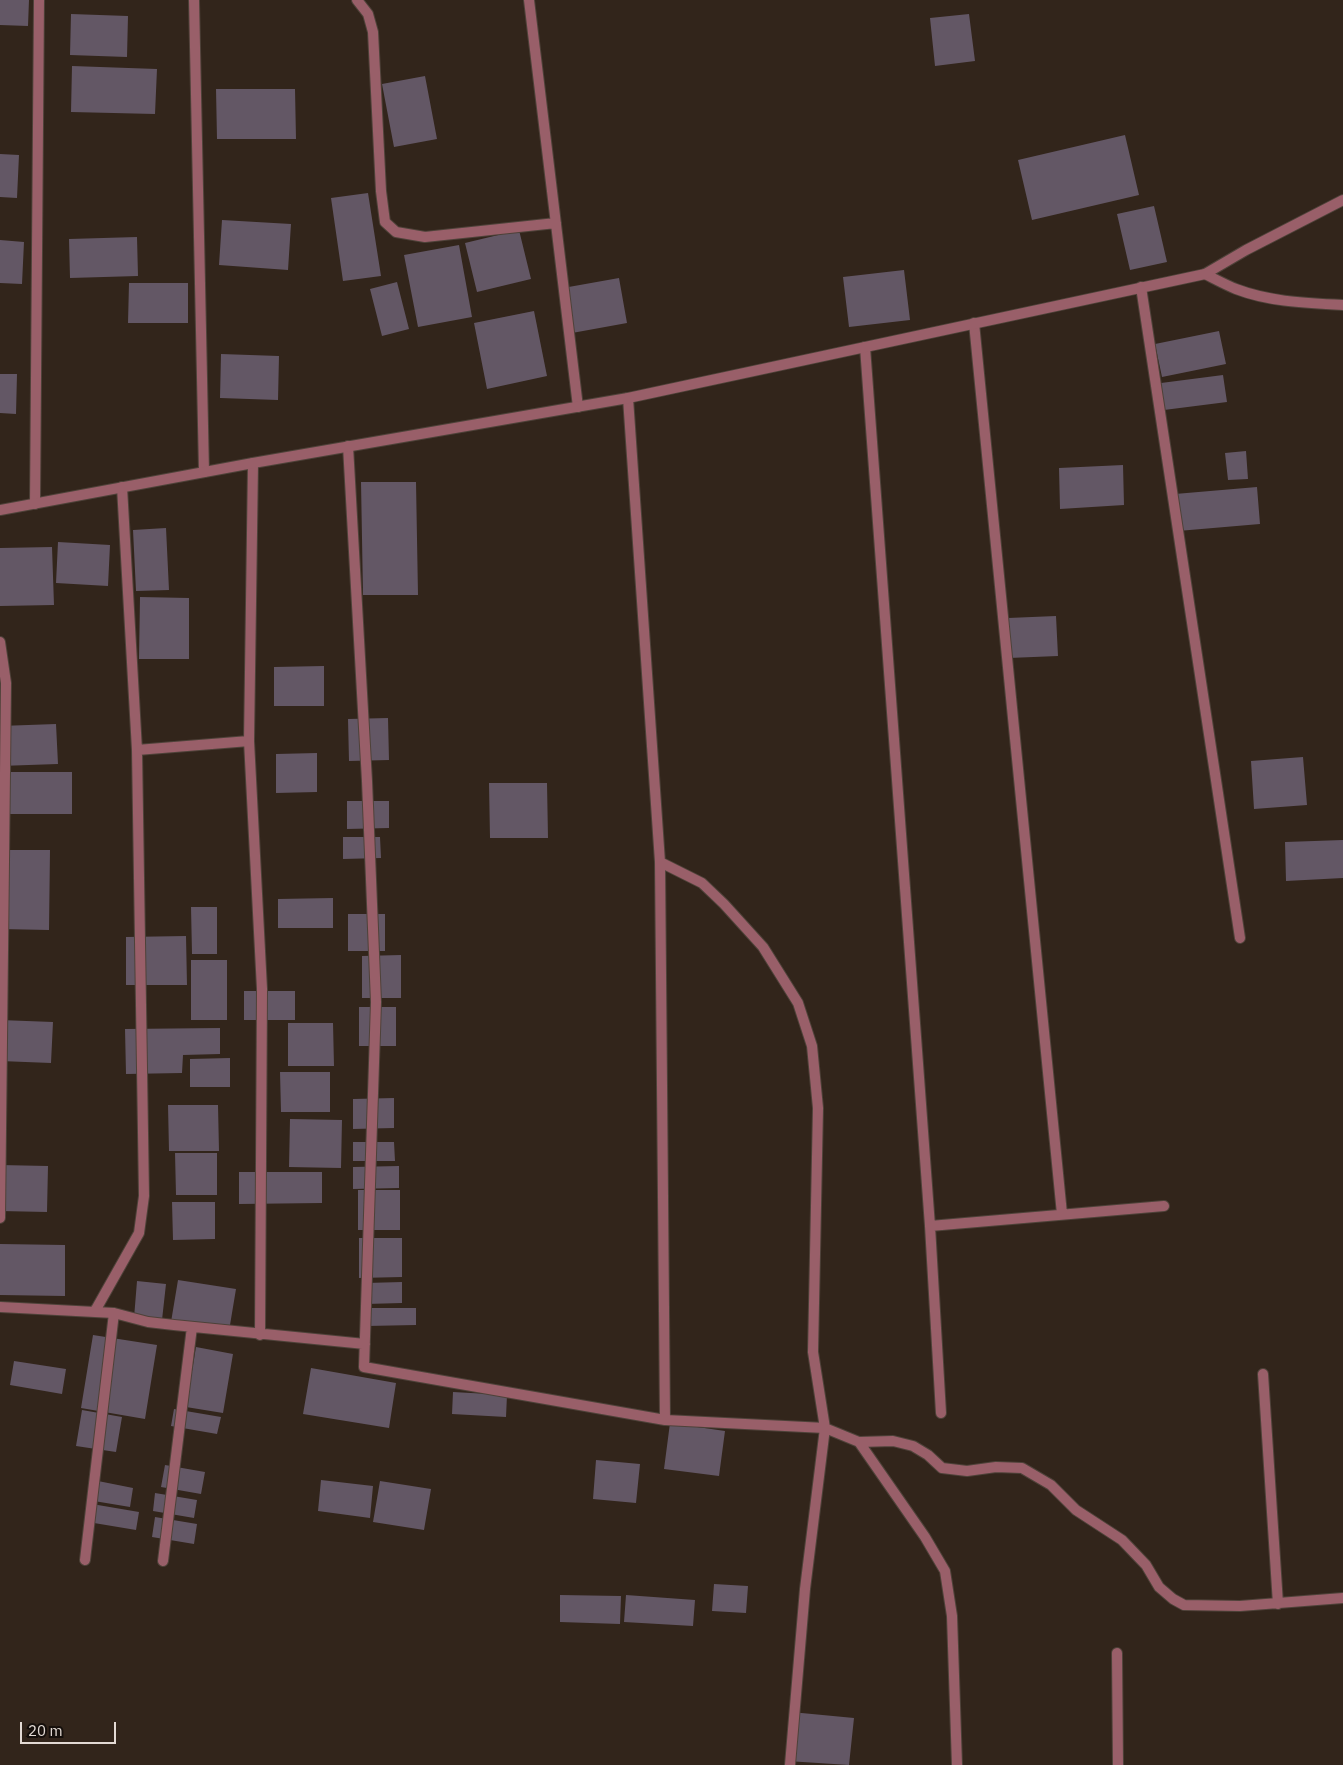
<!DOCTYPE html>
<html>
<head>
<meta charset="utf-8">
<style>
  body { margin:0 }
  #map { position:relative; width:1343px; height:1765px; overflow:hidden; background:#32251b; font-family:"IBM Plex Sans",sans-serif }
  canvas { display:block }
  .scale { position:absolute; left:20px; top:1722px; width:96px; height:22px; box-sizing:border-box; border:2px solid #e3dad4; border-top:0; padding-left:6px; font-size:15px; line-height:18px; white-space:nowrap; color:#e3dad4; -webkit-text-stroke:4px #150f0b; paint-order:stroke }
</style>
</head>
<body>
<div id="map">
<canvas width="1343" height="1765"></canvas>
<div class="scale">20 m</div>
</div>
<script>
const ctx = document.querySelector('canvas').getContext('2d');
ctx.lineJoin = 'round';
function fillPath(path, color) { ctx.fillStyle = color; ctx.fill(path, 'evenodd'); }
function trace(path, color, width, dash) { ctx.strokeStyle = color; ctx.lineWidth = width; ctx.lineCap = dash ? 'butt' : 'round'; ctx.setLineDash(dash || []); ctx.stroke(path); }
const building = new Path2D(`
  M0,0H29L28,26L0,25Z
  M71,14L128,16L127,57L70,55Z
  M969,14L975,61L935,66L930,18Z
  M72,66L157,69L155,114L71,112Z
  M425,76L437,139L394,147L382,84Z
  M216,89H295L296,139H217Z
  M1125,135L1139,195L1032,220L1018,160Z
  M0,154L19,155L17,198L0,197Z
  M368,193L381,276L343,281L331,198Z
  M1154,206L1167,262L1130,270L1117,214Z
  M222,220L291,224L288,270L219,265Z
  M519,230L531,279L477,292L465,243Z
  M137,237L138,276L70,278L69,239Z
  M0,240L24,242L22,284L0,283Z
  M459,245L472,317L418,327L404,255Z
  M904,270L910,320L849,327L843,277Z
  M619,278L627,323L572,333L563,288Z
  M397,282L409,329L382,336L370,289Z
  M129,283H188V323H128Z
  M534,311L547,376L487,389L474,323Z
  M1219,331L1226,364L1162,377L1155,344Z
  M221,354L279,356L278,400L220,398Z
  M0,374H17L16,414L0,413Z
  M1223,375L1227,402L1164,410L1161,383Z
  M1246,451L1248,479L1228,480L1225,453Z
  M1123,465L1124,505L1060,509L1059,468Z
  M361,482H416L418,595H363Z
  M1257,487L1260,524L1178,531L1175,494Z
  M166,528L169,590L136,591L133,530Z
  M58,542L110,545L108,586L56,583Z
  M52,547L54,605L0,606V548Z
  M140,597L189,598V659H139Z
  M1056,616L1058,656L1009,658L1008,618Z
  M324,666V706H274V667Z
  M388,718L389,760L349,761L348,719Z
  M56,724L58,764L0,766V726Z
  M317,753V792L276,793V754Z
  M1303,757L1307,805L1254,809L1251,761Z
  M7,772H72V814H7Z
  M489,783H547L548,838H490Z
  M347,801H389V828L347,829Z
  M343,837H380L381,858L343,859Z
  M1343,840V878L1286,881L1285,842Z
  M0,850H50L49,930L0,929Z
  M333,898V928H278V899Z
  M191,907H217V954H192Z
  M348,914H385V951H348Z
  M186,936L187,985H126V937Z
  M401,955V998H362V956Z
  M191,960H227V1020H191Z
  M244,991H295V1020H244Z
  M359,1007H396V1046H359Z
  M0,1020L53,1022L51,1063L0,1061Z
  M288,1023H333L334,1066H288Z
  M220,1028V1054L183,1055L182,1073L126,1074L125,1029Z
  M230,1058V1087H190V1059Z
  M280,1072H330V1112H281Z
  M394,1098V1128L353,1129V1099Z
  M168,1105H218L219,1151H169Z
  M290,1119L342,1120L341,1168L289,1167Z
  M353,1142H394L395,1161H353Z
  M175,1153H217V1195H176Z
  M0,1165L48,1166L47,1212L0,1211Z
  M399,1166V1188L353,1189V1167Z
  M239,1172H322V1203L239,1204Z
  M358,1190H400V1230H358Z
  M172,1202H215V1239L173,1240Z
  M359,1238H402V1277L359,1278Z
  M0,1244L65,1245V1296L0,1295Z
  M178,1280L236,1289L229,1331L171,1322Z
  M137,1281L166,1284L162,1320L134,1318Z
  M402,1282V1303L366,1304V1283Z
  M367,1308H416V1325L367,1326Z
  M93,1335L157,1345L145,1419L81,1408Z
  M196,1347L233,1354L223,1413L186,1407Z
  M14,1361L66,1369L62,1394L10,1385Z
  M311,1368L396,1383L389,1428L303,1414Z
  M453,1392L507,1395L506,1417L452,1414Z
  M174,1409L221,1417L217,1434L171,1426Z
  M82,1410L122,1417L116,1452L76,1446Z
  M670,1423L725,1431L719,1476L664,1469Z
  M596,1460L640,1464L636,1503L593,1499Z
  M165,1465L205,1472L201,1494L161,1487Z
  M321,1480L373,1486L370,1518L318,1511Z
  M98,1481L133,1488L130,1507L94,1501Z
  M380,1481L431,1489L424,1530L373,1522Z
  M155,1493L197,1500L194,1518L153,1511Z
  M92,1504L139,1512L136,1530L88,1522Z
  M155,1517L197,1524L194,1544L152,1537Z
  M714,1584L748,1586L746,1613L712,1611Z
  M560,1595L621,1596L620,1624L560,1622Z
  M626,1595L695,1600L693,1626L624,1622Z
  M791,1712L854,1718L849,1765L787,1761Z`);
const minor = new Path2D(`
  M194,0L204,472
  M357,0L368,14L373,32L381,191L385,222L396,232L425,237L556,223
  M529,0L578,407
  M1205,274C1215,279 1226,285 1236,289C1270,302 1307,303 1343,305
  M1141,287L1240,938
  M974,323L1062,1214
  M865,347L930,1226L941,1413
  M348,446L367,781L376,1002L364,1367L665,1420L825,1428L813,1352L818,1108L812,1046L798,1003L763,947L724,904L702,883L660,862L628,398
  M253,463L249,741L262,989L260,1335
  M35,504L39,0
  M0,642L6,683L0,1218
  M137,750L249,741
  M660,862L665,1420
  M930,1226L1164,1206
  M0,1307L114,1313L148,1322L174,1325L365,1344
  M95,1311L139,1233L144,1196L137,750L122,487
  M1263,1374L1278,1604
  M859,1442L925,1537L945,1571L952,1616L957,1765
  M85,1560L114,1313
  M163,1561L192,1327
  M1117,1653L1118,1765
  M790,1765L805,1589L825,1428L859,1442L893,1441L913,1446L928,1455L942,1468L967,1471L996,1467L1022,1468L1051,1485L1076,1510L1122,1540L1146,1565L1159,1587L1173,1599L1184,1605L1240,1606L1343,1598`);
const tertiary = new Path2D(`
  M0,510L253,463L628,398L1205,274L1246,250L1343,200`);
fillPath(building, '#635765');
trace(minor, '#4e4239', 12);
trace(tertiary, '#4e4239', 12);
trace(minor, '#995f69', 10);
trace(tertiary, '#995f69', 10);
</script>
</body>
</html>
